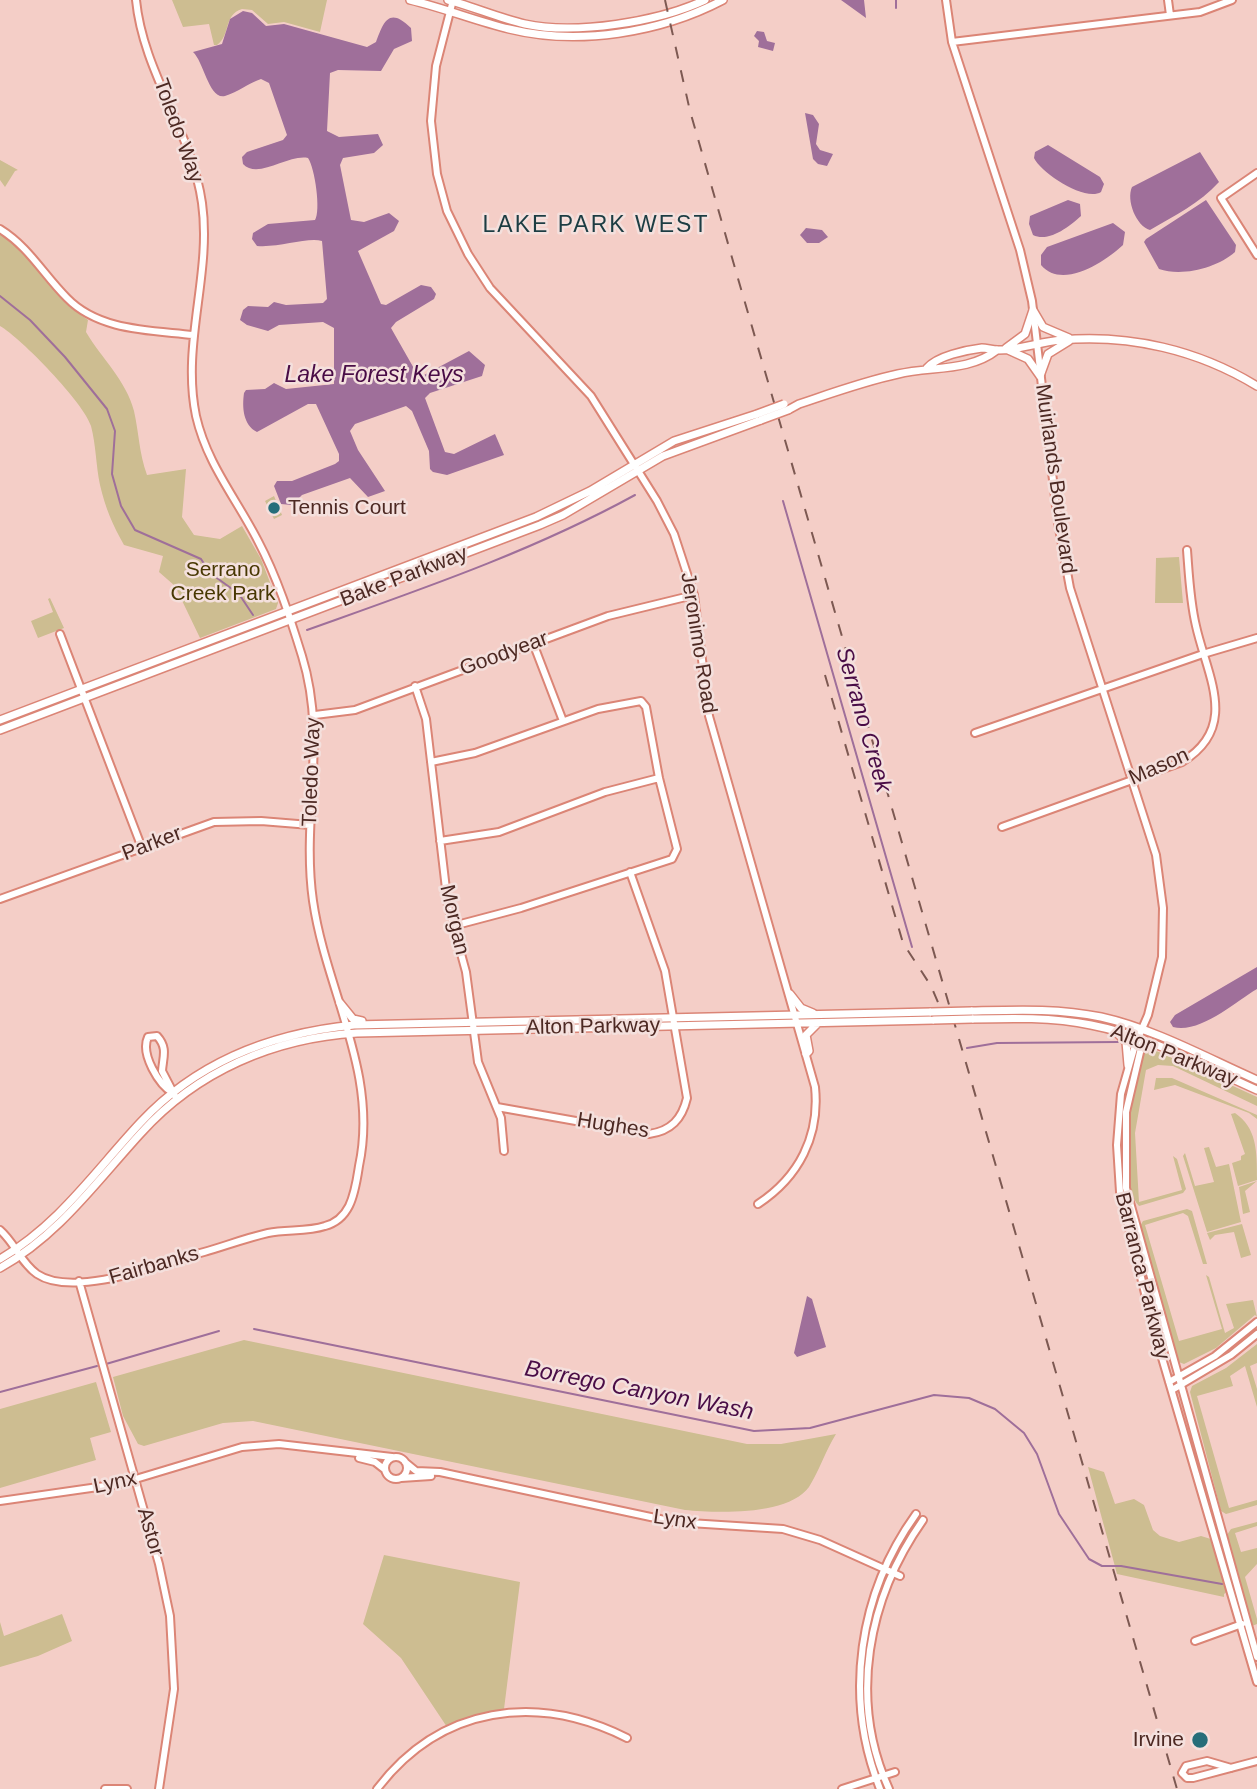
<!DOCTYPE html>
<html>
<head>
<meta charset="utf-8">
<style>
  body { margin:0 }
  canvas { display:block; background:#f4cec7 }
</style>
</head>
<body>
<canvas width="1257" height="1789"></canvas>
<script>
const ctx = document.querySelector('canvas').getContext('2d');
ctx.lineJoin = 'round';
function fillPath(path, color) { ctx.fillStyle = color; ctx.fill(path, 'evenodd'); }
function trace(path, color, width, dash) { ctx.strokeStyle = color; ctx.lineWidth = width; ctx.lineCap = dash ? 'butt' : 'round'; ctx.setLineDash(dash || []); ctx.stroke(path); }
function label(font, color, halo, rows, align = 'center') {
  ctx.font = font + ' Helvetica,sans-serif'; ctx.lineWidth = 5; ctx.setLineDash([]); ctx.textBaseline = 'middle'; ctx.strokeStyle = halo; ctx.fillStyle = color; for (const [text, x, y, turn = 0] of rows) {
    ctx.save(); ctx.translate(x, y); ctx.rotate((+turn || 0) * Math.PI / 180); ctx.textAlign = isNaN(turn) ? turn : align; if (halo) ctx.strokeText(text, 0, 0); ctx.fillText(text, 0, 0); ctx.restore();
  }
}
const green = new Path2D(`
  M172,0H327L320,32L284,22L268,24L252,10L242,9C223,15 231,35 217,45H214L209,24L183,27Z
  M0,160L18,170L15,171L5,187L0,180Z
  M0,233C37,254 53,297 88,320L86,332C102,359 126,380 134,411C139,433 139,453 147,475L186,469L182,517L194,535L220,539L242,526L261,559L278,603L276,609L200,638L175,586L159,572L163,556L124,545C113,526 105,507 100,485C96,466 96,445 91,426C84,403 21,338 0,326Z
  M274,496L282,515L274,519L265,501Z
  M1179,557L1183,603H1155L1156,558Z
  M50,598L64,628L38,638L31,621L53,612L48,599Z
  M1150,1048L1257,1097V1106L1173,1066L1158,1065L1146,1070L1135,1133L1139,1202L1182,1190L1173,1156L1177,1159L1186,1189L1183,1193L1139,1206C1113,1175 1134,1090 1143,1052Z
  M1156,1078H1172L1257,1115V1119L1249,1113L1175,1085L1154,1090Z
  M1235,1113C1257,1128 1257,1151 1257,1180L1238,1186L1232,1163L1241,1160V1156L1245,1154L1231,1114Z
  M1209,1147L1216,1167L1229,1164L1241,1222L1207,1232L1183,1156L1185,1153L1195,1186L1214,1182L1204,1148Z
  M1257,1181L1245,1191L1250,1212L1243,1214L1239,1187Z
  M1187,1209L1192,1211L1207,1264H1203L1188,1216L1183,1213L1145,1225L1179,1341L1222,1329L1206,1275L1209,1277L1225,1333L1234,1328L1226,1304L1253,1300L1257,1317L1255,1315L1216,1348L1184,1364L1176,1361L1139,1228L1143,1221Z
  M1242,1224L1251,1255L1241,1258L1234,1232L1215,1235L1210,1240L1207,1233Z
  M244,1340L747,1444H781L836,1434C826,1450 819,1471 809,1487C788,1516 716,1513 685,1510L253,1421L223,1423L144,1446L138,1444L123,1416L113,1377Z
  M1257,1344V1363L1250,1366L1257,1389V1407L1245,1366L1230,1376L1233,1386L1197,1396L1229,1508L1257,1500V1505L1226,1514L1221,1511L1190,1392L1192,1386L1226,1368Z
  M96,1382L111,1432L90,1438L96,1460L0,1488V1409Z
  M1088,1467L1104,1472L1115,1504L1134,1499L1144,1505L1153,1530L1160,1536L1179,1542L1201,1536L1214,1540L1228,1591L1224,1594V1597L1117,1574Z
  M1257,1522V1526L1235,1533L1241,1552L1257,1548V1564L1245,1577L1257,1619V1624L1252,1626L1227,1535L1231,1529Z
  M384,1555L520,1582L504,1709L447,1727L401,1658L363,1624Z
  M62,1614L72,1641L38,1656L0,1667V1622L4,1636Z`);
const water = new Path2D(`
  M841,0H864L866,18Z
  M243,11L252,13L266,26L284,24L367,47L376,42C383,24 388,5 411,28L412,41L394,49L381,71L338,70L330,73L327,131L339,137L378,134L383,145L374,153L343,158L340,165L351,220L364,222L389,213L399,221L394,231L358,251L381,304L386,305L421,285L431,287L436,294L434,299L396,322L391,328L416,372L424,375L469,351L485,365L482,376L430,393L425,398L445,452L454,454L495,434L504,455L447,475L433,472L430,469L429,451L412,411L406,406L355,424L350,431L358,450L385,491L368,497L350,478L302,495L292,505L281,504L274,486L277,481H292L335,464L339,461V454L316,404H308L257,432C243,425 242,407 244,393L246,390L265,389L274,383L286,389L334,384V328L323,322L279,325L268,331L247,325L240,320L243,310L248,306L268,307L274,302L286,305L323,303L327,299L322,241C307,237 279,248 257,246L252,239L253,233L268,224L315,220C321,211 315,168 308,158C288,154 258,180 243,164L242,157L247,152L283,140L287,135L269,83L261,79C249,83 238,92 225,96C209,100 204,62 193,52L222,44L230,19Z
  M757,31L764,32L767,41L775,43L773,51L758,47L759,41L754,36Z
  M805,113L813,115L819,124L816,144L820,150L833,154L827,166L818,164L813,159Z
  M1048,145L1100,177L1104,184L1101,192C1085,202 1041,173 1034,158L1035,152Z
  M1200,152L1219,182C1200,203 1174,216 1150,230C1136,226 1126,200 1132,187Z
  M1068,200L1080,204L1081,216C1070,226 1049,243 1033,235L1029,224L1030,216Z
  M1206,200L1236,245L1235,252C1217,268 1182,277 1159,269L1144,242L1146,239Z
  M1113,223L1125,232L1123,245C1105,262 1062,290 1041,265V255L1047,247Z
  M806,228L822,230L828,237L819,243H807L800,235Z
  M1257,967V989C1235,1002 1200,1034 1173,1027L1170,1022L1175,1015Z
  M807,1296L812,1299L826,1347L797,1357L794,1353Z`);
const stream = new Path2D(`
  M896,0V8
  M0,296L30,320L65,357L107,409L115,431L112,474L121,506L135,530L201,559L210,573L239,594L253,615
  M783,501L912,947
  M307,630C419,590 531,552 635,495
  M967,1048L997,1043L1118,1042
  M254,1329L754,1431L810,1428L934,1395L969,1398L995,1409L1024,1433L1037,1454L1059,1514L1089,1559L1102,1566H1121L1222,1584
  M106,1364L219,1331
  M0,1392L97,1366`);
const secondary = new Path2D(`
  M453,0L436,66L431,121L437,174L447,211L468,254L490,288L591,396L657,501L674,534L694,595L709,716L815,1087C820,1136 799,1177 758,1204
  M946,0L952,42L1020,250L1032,301L1058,523L1070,588L1156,855L1163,908L1162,957L1148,1015L1135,1045L1121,1094L1117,1145L1120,1192L1155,1334L1257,1682
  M1168,0L1170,15
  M952,42L1200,12L1232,0
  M1257,173L1221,198L1257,255
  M0,229C29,247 43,274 67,298C99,331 150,330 193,335
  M60,634L142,848
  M533,643L563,721
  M415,686L426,719L448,906L466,972L478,1062L501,1118L504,1151
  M315,715L355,710L608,616L694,595
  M975,733L1203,654L1257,638
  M431,762L475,753L598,709L641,701L646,707L659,778L677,849L672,859L521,908L453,926
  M1002,827L1182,762C1240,727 1207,676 1196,626C1190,601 1189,576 1187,550
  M440,841L499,832L605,792L659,778
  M0,899L214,822L261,821L310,825
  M1140,1038L1141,1048L1126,1112V1188L1257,1657
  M173,1093C159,1085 140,1054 148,1037L157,1036C168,1048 163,1057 162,1071L175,1096
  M497,1107L649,1134C671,1131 682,1119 687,1098L665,971L630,872
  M0,1230C15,1243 21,1263 37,1274C74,1299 165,1263 204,1252C225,1246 246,1238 268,1233C286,1229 307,1232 325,1226C336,1223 344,1216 349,1206C355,1194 357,1179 359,1166C379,1073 326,991 313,901C301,817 328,740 302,656C290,617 277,577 258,541C236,498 207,464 196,416C181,344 212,274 202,203C192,132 143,72 136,0
  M79,1281L159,1564L170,1616L174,1689L159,1789
  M1169,1382L1215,1356L1257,1322
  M1172,1390L1231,1355L1257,1334
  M385 1468a11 11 0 1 1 22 0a11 11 0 1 1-22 0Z
  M359,1458L375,1462L384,1469
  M405,1462L416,1471L440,1472L674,1522L783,1529L820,1540L900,1576
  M401,1478L431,1476
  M0,1501L119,1484L242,1447L279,1444L392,1457
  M1195,1641L1242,1624
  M1231,1768L1207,1761L1186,1766L1182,1773L1187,1778H1193L1257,1761
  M105,1789H127
  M377,1789C441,1705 537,1693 627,1738
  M842,1789L895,1772
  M880,1789C843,1697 859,1593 916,1514
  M889,1789C848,1699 868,1598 923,1520`);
const primary = new Path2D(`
  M410,0C444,8 476,21 509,29C578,46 660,33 723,0
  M448,0C474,7 499,18 525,24C575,35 658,22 705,0
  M1033,310L1043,327L1069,338
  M1006,348L1025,334L1033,310
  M1006,349L1028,359L1040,376
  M927,368C937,356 966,350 982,348C987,348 992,350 998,350C1018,350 1040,342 1061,340C1130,334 1198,350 1257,386
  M1040,376L1048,354L1069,341
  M788,410L799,404C832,393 865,381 898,374C932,366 969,372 997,350
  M0,720L536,517L590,491L674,441L757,414
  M0,730L540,525L563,515L663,456L761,420
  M790,994L801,1008L813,1013
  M340,1003L353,1019L362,1021
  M971,1011C1015,1010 1058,1008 1101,1017C1155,1029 1207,1058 1257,1080
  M972,1019C1012,1018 1052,1017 1091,1025C1149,1036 1203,1066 1257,1090
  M1116,1032L1126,1042L1128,1065
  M806,1054L809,1051L806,1035L818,1023
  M0,1259C59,1225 95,1171 141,1122C197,1062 273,1033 354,1025L931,1012
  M0,1268C59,1235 96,1182 141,1133C197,1071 274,1038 357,1033L934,1020`);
const rail = new Path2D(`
  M665,0L690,111L739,282L1177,1789
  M825,675L903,943L931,986L940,1007`);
const primaryBridge = new Path2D(`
  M757,414L784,404
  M761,420L788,410
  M931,1012L971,1011
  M934,1020L972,1019`);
const markers = [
  [274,508,7,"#266e7a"],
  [1200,1740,9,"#266e7a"]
];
const streetNames = [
  ["Toledo Way",178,131,70],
  ["Muirlands Boulevard",1055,479,82],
  ["Bake Parkway",404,577,-21],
  ["Jeronimo Road",698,643,81],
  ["Goodyear",504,654,-20],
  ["Mason",1159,767,-24],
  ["Toledo Way",312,772,-88],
  ["Parker",152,844,-21],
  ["Morgan",454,920,77],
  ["Alton Parkway",593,1027,-1],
  ["Alton Parkway",1174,1056,22],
  ["Hughes",613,1126,9],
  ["Fairbanks",154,1266,-16],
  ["Barranca Parkway",1142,1276,76],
  ["Lynx",115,1483,-12],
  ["Lynx",675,1520,8],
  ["Astor",150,1532,74]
];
const poiNames = [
  ["Tennis Court",288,508],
  ["Irvine",1184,1740,"right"]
];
const parkNames = [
  ["Serrano",223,570],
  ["Creek Park",223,594]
];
const neighbourhoodNames = [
  ["LAKE PARK WEST",596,226]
];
const waterNames = [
  ["Lake Forest Keys",374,376],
  ["Serrano Creek",863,720,74],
  ["Borrego Canyon Wash",639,1391,11]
];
fillPath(green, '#cdbd91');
fillPath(water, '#9f6f9a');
trace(stream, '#9f6f9a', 2);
trace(secondary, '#db8576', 10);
trace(primary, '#db8576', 10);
trace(secondary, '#fff', 6);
trace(primary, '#fff', 7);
trace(rail, '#7d5952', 2, [12, 12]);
trace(primaryBridge, '#db8576', 10, []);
trace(primaryBridge, '#fff', 7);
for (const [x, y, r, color] of markers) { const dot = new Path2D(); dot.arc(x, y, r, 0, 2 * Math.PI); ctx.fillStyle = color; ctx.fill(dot); trace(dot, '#f4e0dd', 2.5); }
label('21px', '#4d2923', '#f4e0dd', streetNames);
label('21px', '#4d2923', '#f4e0dd', poiNames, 'left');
label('21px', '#483803', '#f4e0dd', parkNames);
ctx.letterSpacing = '2px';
label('23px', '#1c3d43', '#f4e0dd', neighbourhoodNames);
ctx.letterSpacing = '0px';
label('italic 23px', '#490c46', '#f4e0dd', waterNames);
</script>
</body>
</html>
